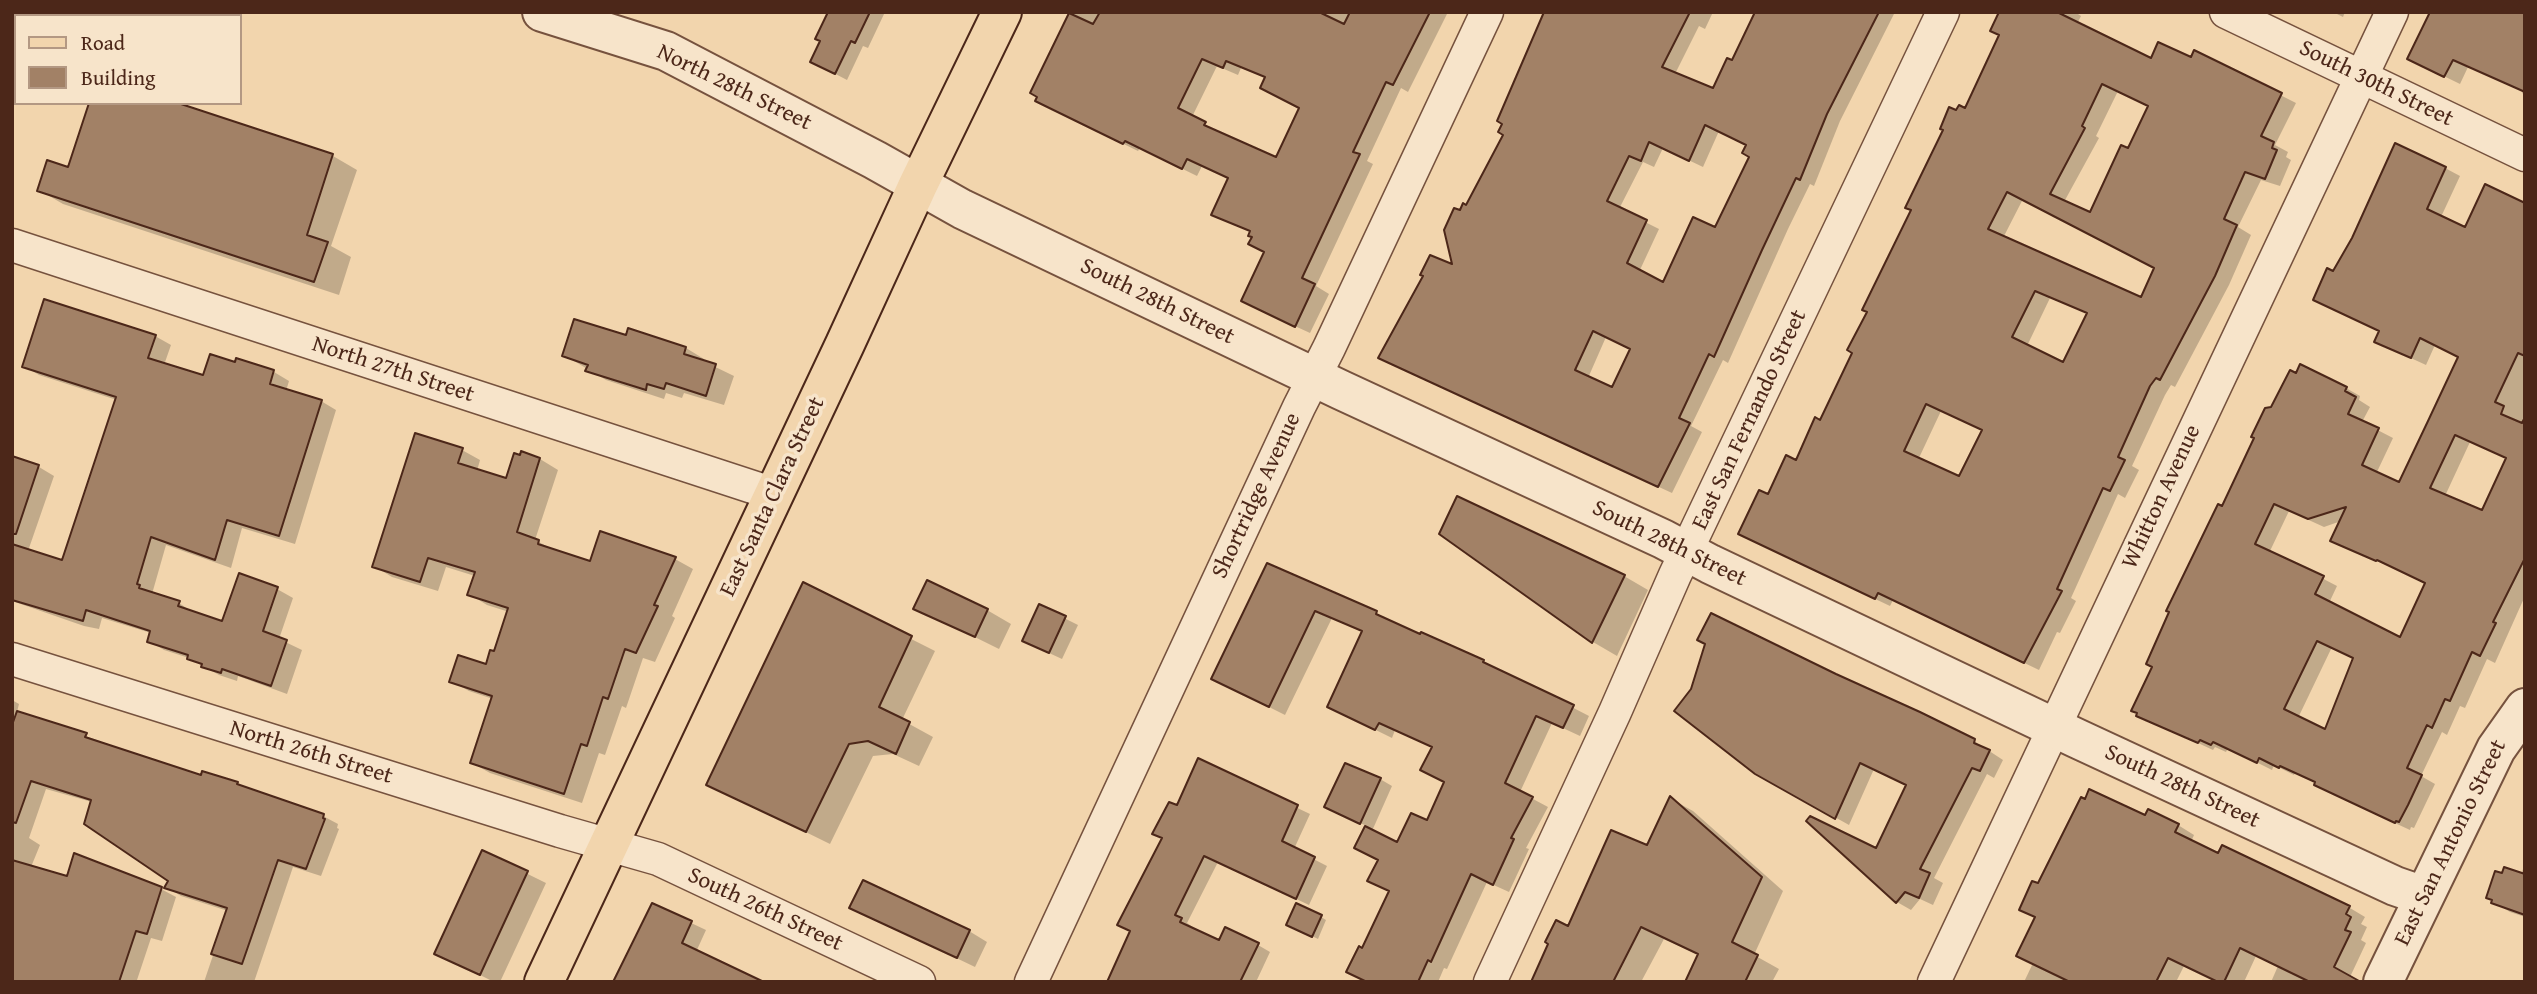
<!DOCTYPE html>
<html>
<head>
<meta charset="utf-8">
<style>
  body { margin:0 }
  #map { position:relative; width:2537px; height:994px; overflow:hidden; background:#f2d5ad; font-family:"Gentium Book Plus",serif }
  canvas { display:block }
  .frame { position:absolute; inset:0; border:14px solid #4c2719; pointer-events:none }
  .legend { position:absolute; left:14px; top:14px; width:228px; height:91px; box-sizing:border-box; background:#f7e4ca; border:2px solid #b39883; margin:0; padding:9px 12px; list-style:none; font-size:21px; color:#4c2719 }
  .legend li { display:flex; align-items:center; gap:14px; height:35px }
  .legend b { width:35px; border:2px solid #b39883 }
</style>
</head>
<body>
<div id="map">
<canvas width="2537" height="994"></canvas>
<div class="frame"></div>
<ul class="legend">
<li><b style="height:9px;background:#f2d5ad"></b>Road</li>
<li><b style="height:19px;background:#a28166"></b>Building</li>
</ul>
</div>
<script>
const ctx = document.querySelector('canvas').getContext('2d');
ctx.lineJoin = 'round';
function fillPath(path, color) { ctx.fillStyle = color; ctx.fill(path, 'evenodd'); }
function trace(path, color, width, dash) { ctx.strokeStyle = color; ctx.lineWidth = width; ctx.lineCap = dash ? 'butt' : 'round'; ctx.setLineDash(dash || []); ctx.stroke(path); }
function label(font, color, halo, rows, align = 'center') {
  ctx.font = font + ' "Gentium Book Plus",serif'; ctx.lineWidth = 7; ctx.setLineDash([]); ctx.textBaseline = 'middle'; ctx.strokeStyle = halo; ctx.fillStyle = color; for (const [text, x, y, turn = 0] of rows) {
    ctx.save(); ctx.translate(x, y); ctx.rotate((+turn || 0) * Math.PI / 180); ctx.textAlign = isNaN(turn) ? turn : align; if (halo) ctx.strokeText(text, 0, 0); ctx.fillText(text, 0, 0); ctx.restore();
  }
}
const shadow = new Path2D(`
  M824,12H885L868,48L863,46L847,80L824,68L822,41L829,14Z
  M1074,12H1448L1408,92L1401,88L1367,161L1373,164L1316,286L1329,294L1310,333L1258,309L1266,253L1252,233L1214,214L1229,178L1202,166L1197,176L1140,148L1138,151L1052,109L1032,93ZM1217,66L1238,75L1241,68L1266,78L1301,108L1277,160L1219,133L1192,117Z
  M1557,12H1713L1705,29L1699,26L1675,74L1713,91L1733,63L1757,12H1895L1840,121L1814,186L1810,184L1788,229L1728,363L1723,360L1691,426L1702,432L1672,493L1393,365L1454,267L1461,213L1467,207L1505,134ZM1719,131L1748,145L1751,157L1715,229L1664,285L1639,272L1659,229L1619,209L1643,162L1654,167L1663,148L1703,167ZM1606,337L1632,349L1613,389L1588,378Z
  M2001,12H2075L2081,16L2077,24L2151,61L2192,59L2195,52L2296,103L2275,145L2288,152L2286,157L2291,160L2280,186L2261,180L2238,227L2251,235L2229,285L2175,387L2171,385L2165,395L2132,466L2139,470L2125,498L2118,494L2071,598L2076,601L2060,633L2057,632L2039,670L1893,600L1890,606L1755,542L1769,497L1797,462L1821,422L1854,353L1869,311L1957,112L1966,110L2001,35ZM2118,91L2150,107L2128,150L2091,214L2064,202L2099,138L2096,136ZM2023,199L2156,268L2141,299L2003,238ZM2050,298L2088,314L2064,364L2027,346ZM1941,411L1984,430L1960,478L1918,460Z
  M2333,12H2345L2343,17Z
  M2525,12V95L2522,93L2523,91L2468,67L2460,84L2409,59Z
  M172,103L333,156L357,170L331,246L351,257L339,295L63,204L39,190Z
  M2445,168L2460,176L2441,217L2466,229L2525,205V596L2495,663L2487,659L2465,708L2460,706L2447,735L2442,732L2421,776L2435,784L2414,828L2411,827L2410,830L2330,793L2316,783L2295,773L2294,775L2274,765L2272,770L2228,748L2226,752L2215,747L2213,750L2138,715L2223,509L2346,388L2360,396L2359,400L2370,407L2362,422L2393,438L2376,474L2400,485L2460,357L2435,345L2426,365L2391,349L2381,332L2334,273ZM2470,442L2507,459L2482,513L2445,496ZM2289,511L2324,527L2341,521L2332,541L2427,583L2400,639L2329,603L2337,586L2270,551ZM2332,647L2354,658L2326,731L2298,718Z
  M629,330L686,348L704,359L703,361L734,376L724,405L684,393L682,398L666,393L664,399L606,380L564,355L627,337Z
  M155,336L171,345L164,365L204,378L236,364L237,361L274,372L289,381L286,391L321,401L336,410L295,544L242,528L231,568L166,545L152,594L179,603L194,613L223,623L277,589L293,598L279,639L302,650L287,694L238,676L237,681L219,675L189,658L164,650L149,641L151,633L102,618L99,629L84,626L12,601V458L39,467L54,476L28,551L63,562L117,400L39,375L24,366Z
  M462,450L480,460L477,471L507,480L522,453L540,459L558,470L535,540L556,551L591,563L675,559L693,569L672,616L675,618L655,662L643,658L626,708L622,706L605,755L599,753L582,803L490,773L472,763L493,699L469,691L451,681L487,666L495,653L509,612L487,605L469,594L475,576L446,567L438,591L392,577L374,566Z
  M1441,533L1624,576L1648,590L1617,656L1593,642Z
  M1268,565L1376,613L1421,636L1422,634L1483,661L1589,716L1580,736L1552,723L1520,792L1548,807L1526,848L1529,849L1509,892L1487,882L1447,969L1444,968L1438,982H1367L1363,950L1390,892L1379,860L1357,847L1367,826L1339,814L1380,779L1392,786L1372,831L1398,845L1428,822L1445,782L1434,748L1395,730L1392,738L1329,707L1364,633L1332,618L1285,715L1229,687Z
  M804,585L935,651L902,720L933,737L919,766L893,754L873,756L830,844L708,784Z
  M1040,606L1078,625L1062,659L1036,647Z
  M916,608L987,610L1011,624L999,649Z
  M12,700L19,704L17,712L202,777L237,783L250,791L323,816L338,824L337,828L339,829L321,876L293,867L254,982H204L228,911L181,896L166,887L170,880L92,802L46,789L29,838L40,845L31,867L68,878L161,889L176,897L162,941L151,938L137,980L143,982H12Z
  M1974,741L2003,760L1994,778L1987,774L1934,878L1943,883L1933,905L1920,899L1911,910L1897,902L1809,820L1877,851L1908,785L1874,769L1849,825L1756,773Z
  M1199,761L1310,814L1294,849L1327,866L1309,905L1218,862L1187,923L1193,927L1192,930L1220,943L1258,945L1270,952L1256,982H1109L1132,931L1178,808Z
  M1671,799L1693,811L1783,891L1754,955L1779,969L1772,982H1687L1699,955L1664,939L1641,982H1533L1569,928L1648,847Z
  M2146,818L2178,825L2194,835L2191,842L2343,922L2350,908L2365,917L2361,924L2367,927L2361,940L2366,943L2350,977L2358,982H2271L2278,966L2256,956L2244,982H2218L2184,966L2176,982H2024L2033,963L2036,918L2022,909L2039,886Z
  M483,852L546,883L500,982H494L436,953Z
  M2525,863V917L2510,912L2493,902L2521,875Z
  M653,905L706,930L696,952L619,982Z
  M852,908L969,931L987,942L975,967Z
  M1321,917L1326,920L1318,939L1294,927Z`);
const building = new Path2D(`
  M828,12H870L855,43L851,41L835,74L810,62L820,41L815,39Z
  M1100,12H1319L1344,24L1350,12H1430L1393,85L1386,82L1353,152L1360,154L1302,278L1315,284L1295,327L1241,301L1264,252L1248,244L1252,237L1248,236L1250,231L1211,215L1228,178L1187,159L1182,169L1125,141L1123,144L1035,101L1037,97L1030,93L1069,13L1093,24ZM1202,59L1223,68L1226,61L1265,77L1260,88L1299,108L1276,157L1204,125L1206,122L1178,108Z
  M1544,12H1690L1662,67L1713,88L1727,58L1732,60L1755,12H1879L1827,114L1800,180L1796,178L1762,250L1714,357L1709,354L1679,418L1690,423L1658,487L1378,358L1423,276L1420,275L1430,255L1452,264L1444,230L1454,208L1460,210L1463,203L1466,205L1503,135L1498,132L1502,124L1497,121ZM1705,125L1746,145L1742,153L1749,157L1715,227L1693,217L1663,282L1627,263L1647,220L1607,201L1629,156L1641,161L1649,142L1689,161ZM1593,331L1630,349L1612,387L1575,370Z
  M1999,12H2057L2151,58L2158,42L2191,57L2194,50L2282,93L2261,136L2274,142L2272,148L2277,150L2265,179L2245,172L2224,219L2237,225L2215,276L2160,380L2156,378L2150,386L2118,457L2125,460L2110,491L2103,488L2057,589L2062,591L2024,663L1878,593L1875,599L1738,534L1759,490L1768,494L1786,455L1796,460L1815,417L1820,420L1852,353L1847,350L1867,312L1862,310L1911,210L1905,208L1943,130L1940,129L1949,107L1956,110L1959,105L1965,108L1999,35L1990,31ZM2102,84L2148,106L2128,148L2121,145L2090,212L2050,194L2085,128L2082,126ZM2007,192L2154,268L2141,297L1988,229ZM2035,291L2087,313L2063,362L2012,337ZM1926,404L1982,430L1959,476L1904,451Z
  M2430,12H2525V92L2453,60L2444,77L2407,59Z
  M89,103H178L333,154L307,235L328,242L314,282L37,191L47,160L68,167Z
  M2395,143L2446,167L2427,209L2465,227L2485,184L2525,203V356L2518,353L2495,402L2504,406L2501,414L2522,423L2525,417V558L2493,622L2496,623L2480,656L2472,652L2450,701L2445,699L2432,728L2427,725L2407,768L2422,775L2408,805L2399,822L2396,821L2395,823L2314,785L2315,782L2280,766L2279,768L2259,758L2257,763L2213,742L2211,745L2200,740L2198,743L2136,716L2137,713L2131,711L2152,667L2146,664L2169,612L2166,611L2218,504L2222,506L2254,438L2251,437L2265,408L2271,407L2290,370L2296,373L2300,364L2347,387L2345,391L2356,397L2348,414L2379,428L2362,465L2399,482L2428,421L2458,357L2420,338L2411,358L2374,342L2379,331L2313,300L2327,268L2333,271L2352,238ZM2455,435L2506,458L2482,510L2430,488ZM2274,504L2308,519L2346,507L2330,541L2376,561L2377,560L2425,583L2400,637L2315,594L2324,576L2255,544ZM2317,641L2353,658L2325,729L2284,709Z
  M44,299L156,335L148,358L203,375L210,354L235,362L236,358L274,370L270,384L322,400L279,536L227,520L215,560L151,537L137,584L140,585L139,588L180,601L178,606L222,621L239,573L278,587L263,631L287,640L271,686L222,669L221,673L201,667L202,664L187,659L188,655L147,642L150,631L86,610L83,621L12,600V544L62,560L116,397L22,367Z
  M574,319L626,335L628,328L686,347L684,354L716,364L706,396L666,383L664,389L647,384L646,390L585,371L588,365L562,356Z
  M415,433L463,448L458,463L506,478L514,453L520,455L521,451L540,458L517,532L539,540L538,544L590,561L600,531L676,557L654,605L658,606L636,653L625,649L608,699L603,697L587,746L581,744L564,794L470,763L492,696L449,682L458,655L486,664L490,650L494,651L508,608L467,595L475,572L428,558L420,582L372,567Z
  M12,456L39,465L16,534H12Z
  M1457,496L1625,575L1592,643L1439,534Z
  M1267,563L1377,611L1376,614L1420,634L1421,632L1484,660L1483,662L1574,705L1563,728L1536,716L1505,783L1533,797L1511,838L1514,839L1493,885L1471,874L1431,962L1428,960L1418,982H1367L1346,972L1359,946L1362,948L1389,891L1367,881L1378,860L1354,848L1365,826L1397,842L1411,813L1427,820L1444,782L1420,770L1432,747L1379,723L1375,730L1327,707L1362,631L1315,611L1269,707L1211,679Z
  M927,580L988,609L975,637L913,609Z
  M803,582L912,636L879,707L910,722L896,754L868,741L849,744L806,832L706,785Z
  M1039,604L1066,616L1049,653L1022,641Z
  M1711,613L1836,674L1920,712L1975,739L1974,743L1990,750L1980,771L1972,768L1920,869L1930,873L1919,898L1905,892L1896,903L1806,821L1810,816L1876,848L1906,785L1860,763L1835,819L1755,774L1674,711L1691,689L1705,644L1697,640Z
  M17,711L87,733L85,737L201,775L202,771L238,782L237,784L324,814L323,818L325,819L306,869L278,860L242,964L211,954L227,908L164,888L168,881L84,824L91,800L31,781L16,823L12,822V725Z
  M1198,758L1298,805L1282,841L1315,857L1296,899L1204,856L1175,915L1182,918L1180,922L1219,940L1225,927L1259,943L1240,982H1107L1130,931L1117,925L1162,838L1152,834L1169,802L1177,805Z
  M1345,763L1381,778L1360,824L1324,807Z
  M2089,789L2145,815L2148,809L2179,824L2175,832L2218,853L2222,845L2350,906L2346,914L2351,917L2345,930L2351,932L2334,967L2361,982H2310L2240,948L2224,982H2218L2168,958L2156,982H2070L2016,956L2035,917L2019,910L2032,881L2038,883L2081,797L2085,799Z
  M1670,796L1762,877L1732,942L1758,955L1745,982H1685L1698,954L1641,927L1613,982H1531L1548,944L1545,942L1556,920L1568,926L1611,830L1647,845Z
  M482,850L528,871L480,975L434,954Z
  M74,853L162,887L147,934L136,931L119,982H12V860L67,876Z
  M2504,867L2525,874V915L2491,903L2492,900L2486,898L2495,871L2502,873Z
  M863,880L970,930L957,958L849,908Z
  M652,903L692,921L682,943L764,982H613Z
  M1296,903L1322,915L1312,937L1286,925Z`);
const minor = new Path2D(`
  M2226,12L2525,155
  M12,245L774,494
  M12,659L560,831L658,859L919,982
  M1031,982L1299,407L1329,348L1487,12
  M1490,982L1615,712L1675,575L1943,12
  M1934,982L2392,12`);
const tertiary = new Path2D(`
  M542,12L666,51L875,160L962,209L1341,390L1663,539L1710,564L2076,738L2395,886L2424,896
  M2383,982L2496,749L2525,708`);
const primary = new Path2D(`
  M544,982L845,344L918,185L1002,12`);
const streetNames = [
  ["South 30th Street",2376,84,26],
  ["North 28th Street",734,88,26],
  ["South 28th Street",1157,302,26],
  ["North 27th Street",393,370,18],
  ["East San Fernando Street",1750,420,-65],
  ["Shortridge Avenue",1257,496,-65],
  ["East Santa Clara Street",773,497,-65],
  ["Whitton Avenue",2162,497,-65],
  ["South 28th Street",1669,544,26],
  ["North 26th Street",311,753,17],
  ["South 28th Street",2182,787,25],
  ["East San Antonio Street",2451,843,-64],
  ["South 26th Street",765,910,25]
];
fillPath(shadow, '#0003');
fillPath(building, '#a28166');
trace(building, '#4c2719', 2);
trace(minor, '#76523e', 35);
trace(tertiary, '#76523e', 42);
trace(primary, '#4c2719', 42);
trace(minor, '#f7e4ca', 32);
trace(tertiary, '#f7e4ca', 38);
trace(primary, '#f2d5ad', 38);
label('23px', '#4c2719', '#f7e4ca', streetNames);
</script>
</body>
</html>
